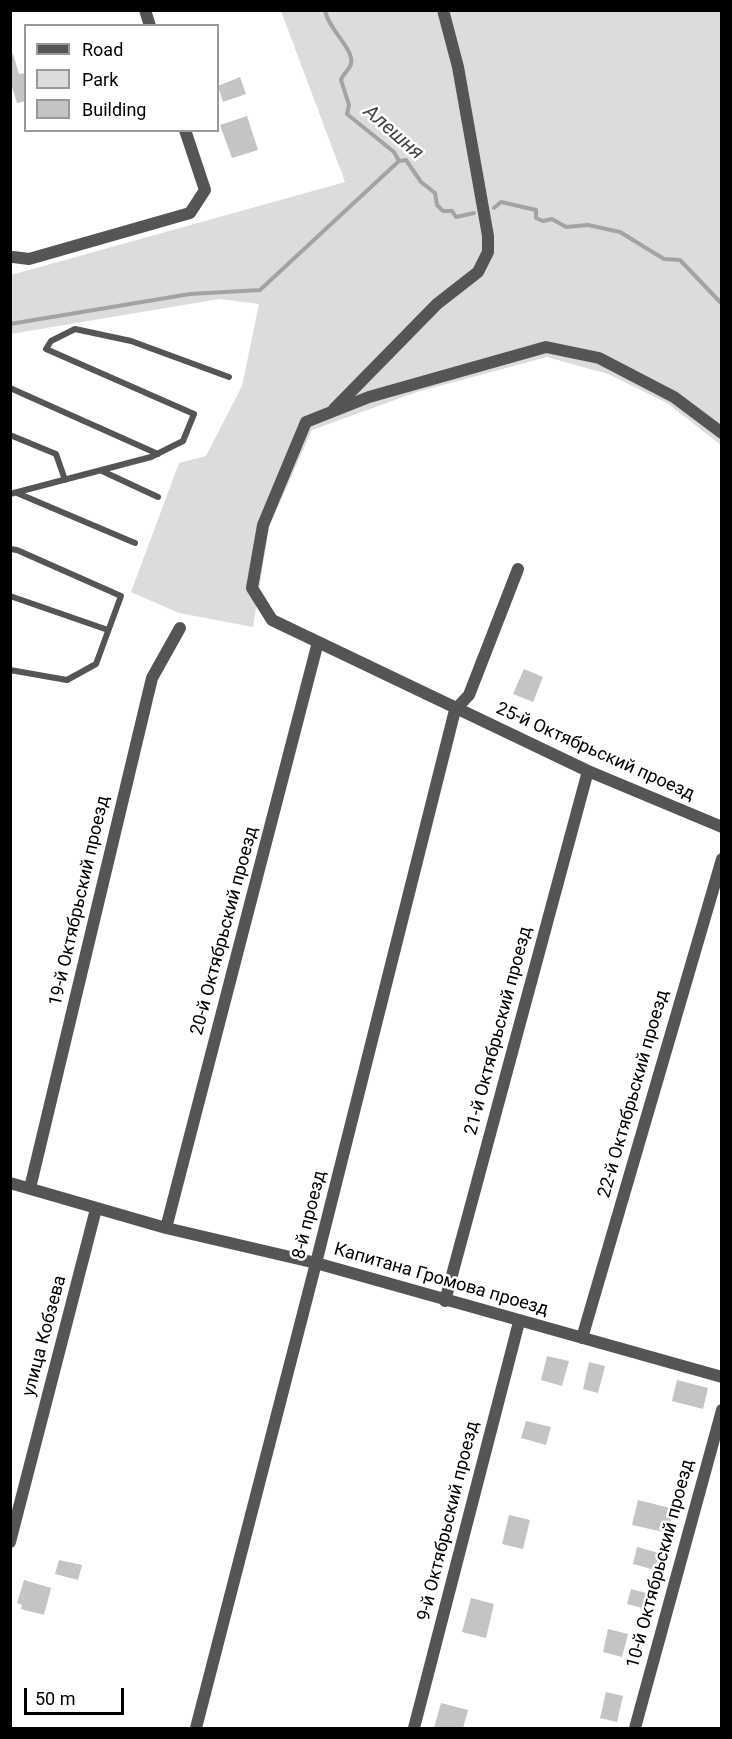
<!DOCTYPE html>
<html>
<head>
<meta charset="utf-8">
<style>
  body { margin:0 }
  #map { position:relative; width:732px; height:1739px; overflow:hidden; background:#fff; font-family:Roboto,sans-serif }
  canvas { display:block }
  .frame { position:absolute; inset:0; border:12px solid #000; pointer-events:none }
  .legend { position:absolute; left:24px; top:24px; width:195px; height:108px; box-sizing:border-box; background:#fff; border:2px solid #999; margin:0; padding:8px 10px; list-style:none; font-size:18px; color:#000 }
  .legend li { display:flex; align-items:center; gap:12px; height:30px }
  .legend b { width:30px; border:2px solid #999 }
  .scale { position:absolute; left:24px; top:1688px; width:100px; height:27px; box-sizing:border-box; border:3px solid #000; border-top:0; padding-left:8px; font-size:18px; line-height:21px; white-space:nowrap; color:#000; -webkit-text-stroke:4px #fff; paint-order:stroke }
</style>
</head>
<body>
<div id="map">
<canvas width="732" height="1739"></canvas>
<div class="frame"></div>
<ul class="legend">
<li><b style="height:8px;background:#555"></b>Road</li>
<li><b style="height:16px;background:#dcdcdc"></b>Park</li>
<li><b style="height:16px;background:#c4c4c4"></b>Building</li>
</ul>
<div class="scale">50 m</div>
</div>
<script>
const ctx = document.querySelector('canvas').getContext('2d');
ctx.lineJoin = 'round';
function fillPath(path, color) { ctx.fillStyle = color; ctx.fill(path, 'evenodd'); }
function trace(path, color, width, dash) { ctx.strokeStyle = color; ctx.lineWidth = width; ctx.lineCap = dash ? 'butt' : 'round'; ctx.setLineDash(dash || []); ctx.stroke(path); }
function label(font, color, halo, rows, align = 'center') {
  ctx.font = font + ' Roboto,sans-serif'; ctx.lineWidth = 5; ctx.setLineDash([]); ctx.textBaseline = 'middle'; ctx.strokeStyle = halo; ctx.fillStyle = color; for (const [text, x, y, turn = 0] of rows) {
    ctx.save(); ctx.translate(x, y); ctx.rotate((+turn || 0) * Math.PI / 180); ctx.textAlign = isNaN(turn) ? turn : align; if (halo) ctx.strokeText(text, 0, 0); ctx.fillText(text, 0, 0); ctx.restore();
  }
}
const green = new Path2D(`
  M281,11H721V445L667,403L608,374L547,357L417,392L312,430L269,527L253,627L179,613L131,592L179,463L206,456L242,386L259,304L219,299L11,334V275L345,182Z`);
const stream = new Path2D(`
  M325,10C328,29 355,50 351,64C349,70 343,74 341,80L349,105L347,114L394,152L399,161L406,160L421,182L435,193L437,205L443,211H452L456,217L474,213
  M494,208L501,202L536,210V218L543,221L552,219L566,227L588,225L620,232L664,259L680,260L722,304
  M10,324L190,294L260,290L399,161`);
const building = new Path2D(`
  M10,54H13L19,74L26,73V101L17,103L10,81Z
  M240,77L246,94L223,102L218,86Z
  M247,116L258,150L232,158L220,125Z
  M524,669L543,677L533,702L513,694Z
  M547,1356L569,1361L562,1386L541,1380Z
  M589,1362L605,1366L598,1393L583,1389Z
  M677,1380L708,1388L703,1409L672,1401Z
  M526,1421L551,1427L546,1445L521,1438Z
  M638,1500L674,1509L668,1533L632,1525Z
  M509,1515L530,1520L523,1549L502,1544Z
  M637,1547L659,1553L655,1570L633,1564Z
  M59,1560L82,1565L78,1580L55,1574Z
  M24,1580L51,1588L44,1615L21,1609L22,1605L17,1603Z
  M631,1589L650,1594L646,1609L627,1604Z
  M471,1598L494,1604L486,1638L462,1632Z
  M608,1629L628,1634L622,1657L603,1652Z
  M606,1692L623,1696L617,1722L600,1718Z
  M441,1703L468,1710L463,1728H434Z`);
const lane = new Path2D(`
  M10,388L158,454
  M10,435L56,454L65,480
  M102,471L158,497
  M17,493L135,543
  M10,494L151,457L183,441L194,414L46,349L51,341L75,329L131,341L229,377
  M10,549L17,550L121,596L96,664L67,680L10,670
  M10,596L108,630`);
const street = new Path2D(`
  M145,10L150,26
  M13,257L29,259L190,213L205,190L185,130
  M334,409L437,304L478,272L488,252V236L458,67L443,10
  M722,433L674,397L599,358L546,347L369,397L306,422L263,525L252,588L272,620L588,771L722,827
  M10,1183L166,1228L316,1263L722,1377
  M30,1188L152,678L180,628
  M166,1228L318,642
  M445,1301L588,771
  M582,1338L722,859
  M10,1542L96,1209
  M196,1728L316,1263L455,710L469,695L518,569
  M414,1728L519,1322
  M635,1728L722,1410`);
const streetNames = [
  ["25-й Октябрьский проезд",595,752,24],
  ["19-й Октябрьский проезд",80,901,-77],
  ["20-й Октябрьский проезд",225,931,-75],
  ["21-й Октябрьский проезд",499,1031,-75],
  ["22-й Октябрьский проезд",634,1094,-74],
  ["8-й проезд",310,1215,-76],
  ["Капитана Громова проезд",441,1280,16],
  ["улица Кобзева",45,1336,-75],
  ["9-й Октябрьский проезд",449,1521,-76],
  ["10-й Октябрьский проезд",661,1564,-75]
];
const waterNames = [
  ["Алешня",393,133,41]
];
fillPath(green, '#dcdcdc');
trace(stream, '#a3a3a3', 4);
fillPath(building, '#c4c4c4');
trace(lane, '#555', 6);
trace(street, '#555', 12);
label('18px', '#000', '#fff', streetNames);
label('italic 20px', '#444', '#fff', waterNames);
</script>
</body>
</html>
